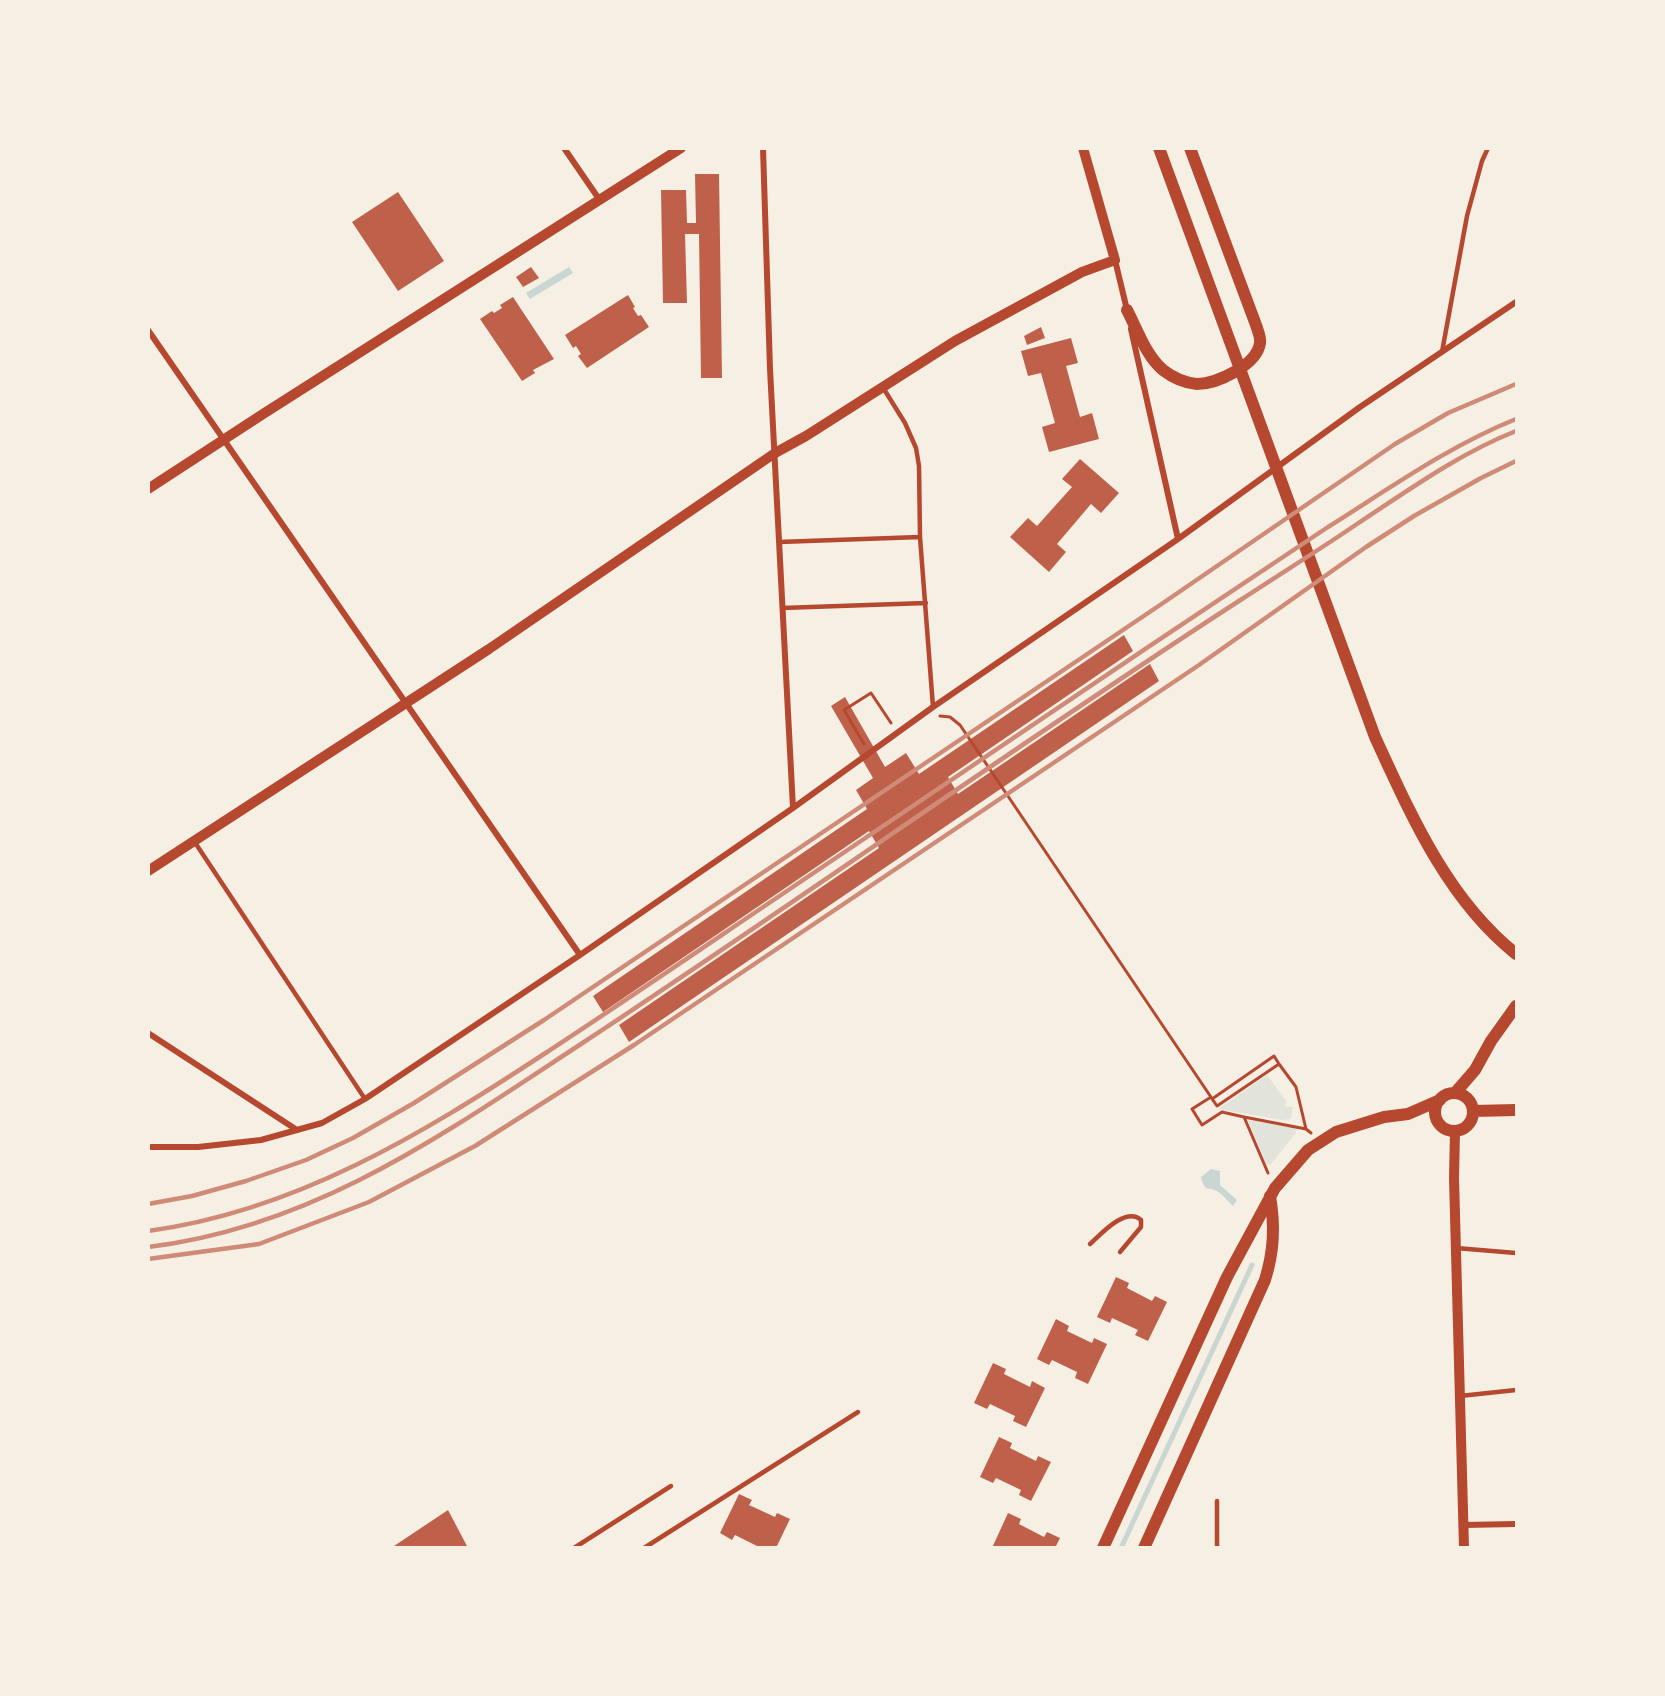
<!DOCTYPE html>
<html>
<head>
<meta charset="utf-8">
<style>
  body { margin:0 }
  #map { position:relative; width:1665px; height:1696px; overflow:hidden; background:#f6efe4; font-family:Karla,sans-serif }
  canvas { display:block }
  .frame { position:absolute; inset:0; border:150px solid #f6efe4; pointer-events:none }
</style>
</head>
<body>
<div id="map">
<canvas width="1665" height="1696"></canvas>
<div class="frame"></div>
</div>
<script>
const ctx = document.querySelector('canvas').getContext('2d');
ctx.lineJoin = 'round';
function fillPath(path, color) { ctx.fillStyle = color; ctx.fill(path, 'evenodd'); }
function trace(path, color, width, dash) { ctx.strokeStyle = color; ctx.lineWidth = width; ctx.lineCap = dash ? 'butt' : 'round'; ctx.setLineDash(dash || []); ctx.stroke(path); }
const green = new Path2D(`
  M1267,1075L1287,1102L1284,1106L1293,1107L1291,1119L1282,1120L1218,1109Z
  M1248,1120L1296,1128V1133L1270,1165L1266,1164Z`);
const water = new Path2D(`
  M569,267L573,273L530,299L526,293Z
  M1211,1169L1220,1171V1185L1237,1200L1233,1206C1228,1202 1224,1195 1218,1192C1208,1185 1205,1194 1201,1177Z`);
const stream = new Path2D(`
  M1121,1548L1252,1265`);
const building = new Path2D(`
  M695,174H719L722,378H701L699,234H685L687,303H663L661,190H686L687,223H696Z
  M398,192L444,261L398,291L352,222Z
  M531,267L539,278L523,287L516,277Z
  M628,295L635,307L633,308L638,316L641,315L649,327L587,368L578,356L581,354L576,346L573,348L565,335Z
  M513,297L554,359L533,370L535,373L522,381L480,319L492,311L494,313L502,308L500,305Z
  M1041,327L1045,338L1027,345L1024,336Z
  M1071,338L1078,363L1066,366L1080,417L1092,413L1099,439L1049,452L1042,427L1055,423L1041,373L1028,376L1021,351Z
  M1080,459L1119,493L1101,513L1091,504L1057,544L1066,552L1049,572L1010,537L1028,518L1037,526L1072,487L1062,479Z
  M1124,635L1133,651L948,777L958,794L1150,664L1159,681L629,1042L619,1025L879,848L869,831L603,1012L593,996L867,809L856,790L873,778L831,706L845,697L885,767L906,753L919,774Z
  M1116,1277L1129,1283L1127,1288L1152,1301L1155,1296L1167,1302L1148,1341L1135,1335L1138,1330L1112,1318L1110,1323L1097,1317Z
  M1056,1319L1069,1326L1067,1331L1092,1343L1094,1338L1107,1344L1088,1384L1075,1378L1077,1372L1052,1360L1049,1365L1037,1359Z
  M993,1363L1006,1369L1004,1374L1030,1387L1032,1381L1045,1388L1026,1427L1013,1421L1015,1416L990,1404L987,1409L974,1403Z
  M999,1437L1012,1443L1010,1448L1036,1461L1038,1456L1051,1462L1031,1501L1019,1495L1021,1490L996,1478L993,1483L980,1477Z
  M739,1494L752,1500L749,1505L775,1517L777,1513L790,1519L776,1548H761L735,1535L732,1540L720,1533Z
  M448,1510L467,1546L464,1548H391Z
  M1008,1513L1021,1519L1019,1524L1044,1537L1047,1532L1060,1538L1055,1548H992Z`);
const path = new Path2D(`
  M940,716L950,717L960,725L1217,1106L1279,1064L1274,1056L1212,1099L1217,1106L1279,1064L1274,1056L1212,1099L1217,1106L1279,1064L1296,1087L1306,1129L1311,1133
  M864,744L844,710L871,693L891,723
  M1211,1097L1192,1109L1202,1125L1222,1112L1244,1117L1268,1173
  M1244,1117L1306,1129`);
const service = new Path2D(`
  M1442,352L1467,216L1482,161L1488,148
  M882,386L905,423L916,448L919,466L920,537L933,707
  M779,542L920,537
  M782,608L926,603
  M194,841L365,1099
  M1090,1244C1101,1234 1126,1206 1141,1220V1227L1120,1252
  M1456,1248L1516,1253
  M1460,1396L1516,1390
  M1217,1501V1548
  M574,1548L671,1486
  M644,1548L858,1412`);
const minor = new Path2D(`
  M564,148L599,199
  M763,148L770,369L793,808
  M1115,260L1127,310
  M1131,329L1178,539
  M148,330L580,955
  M148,1033L297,1130
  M148,1147H198L261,1140L322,1123L365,1099L580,955L793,808L933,707L1178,539L1360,407L1516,302
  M1464,1525L1516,1524`);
const tertiary = new Path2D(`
  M148,489L263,414L681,148
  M148,871L489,649L775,453L806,436L955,341L1082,272L1115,260L1083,148
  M1455,1131L1454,1178L1464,1548`);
const secondary = new Path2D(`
  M1159,148L1375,737C1411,815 1447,899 1516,954
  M1127,310C1137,329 1146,356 1163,370C1172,377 1185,383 1197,384C1217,384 1257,365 1260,343C1261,338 1258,331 1256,325L1190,148
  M1455,1093L1475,1070L1491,1041L1516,1006
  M1435 1112a19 19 0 1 1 38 0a19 19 0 1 1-38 0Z
  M1473,1111L1516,1110
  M1103,1548L1227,1277L1275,1188L1308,1150L1336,1132L1384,1117L1408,1114L1440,1100
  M1144,1548L1265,1280C1274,1251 1275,1226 1270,1196`);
const rail = new Path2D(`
  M148,1204L192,1196L246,1181L306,1160L353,1138L414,1103L544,1020L1163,603L1395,444L1448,413L1516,384
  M148,1231C296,1211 422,1134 544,1054C622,1003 698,951 775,899C959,774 1143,650 1328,527C1390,488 1449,446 1516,419
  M148,1247C315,1227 445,1133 581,1044C803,898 1019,743 1242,599C1280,574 1319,550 1357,524C1407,491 1460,453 1516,431
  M148,1259L259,1244L369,1202L475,1146L634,1045L1199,665L1366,547L1414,516L1481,478L1516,461`);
fillPath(green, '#e2e4dc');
fillPath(water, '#c9d6d2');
trace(stream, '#c9d6d2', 5);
fillPath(building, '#bf614a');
trace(path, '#b5482f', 3);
trace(service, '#b5482f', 4.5);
trace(minor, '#b5482f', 6);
trace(tertiary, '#b5482f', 10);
trace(secondary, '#b5482f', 12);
trace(rail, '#cf8b77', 4.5);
</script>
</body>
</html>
